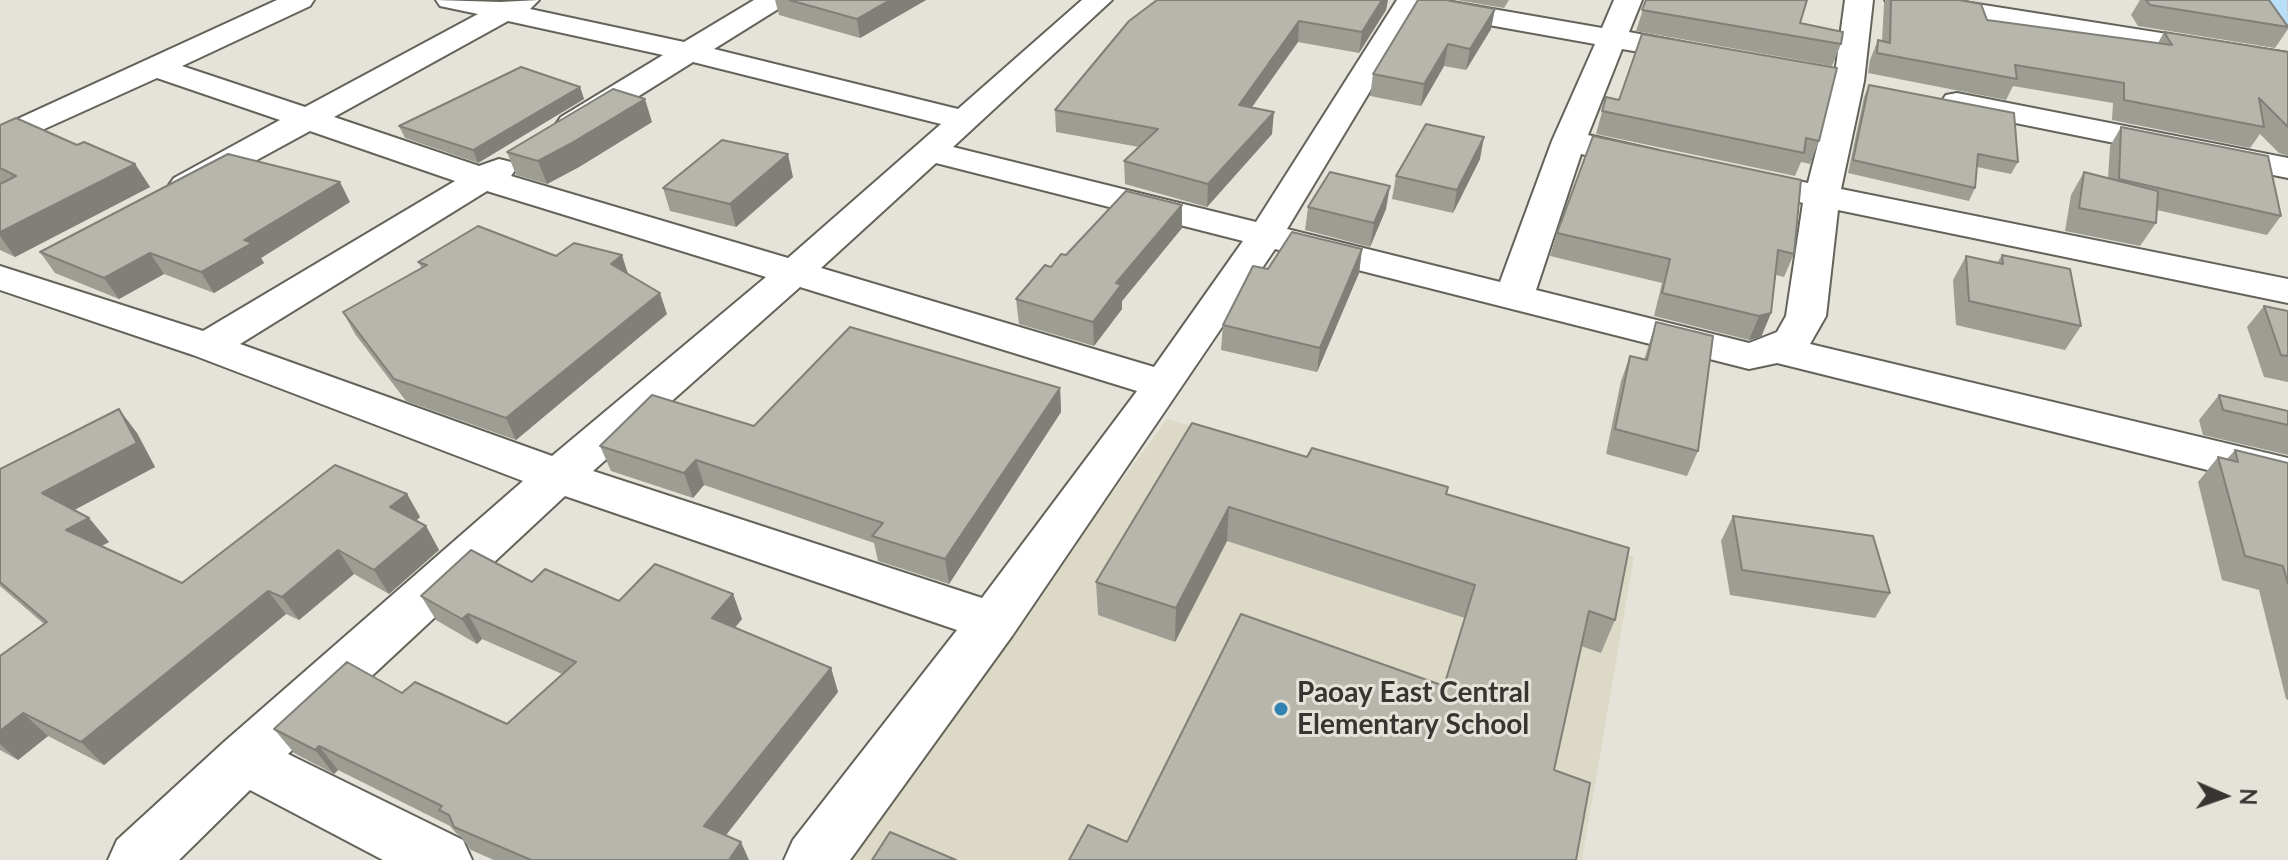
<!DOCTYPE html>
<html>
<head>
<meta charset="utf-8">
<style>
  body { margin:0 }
  #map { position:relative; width:2288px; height:860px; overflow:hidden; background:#e5e3d9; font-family:Lato,sans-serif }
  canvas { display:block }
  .north { position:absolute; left:2184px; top:756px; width:80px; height:80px; -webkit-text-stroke:6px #e5e3d9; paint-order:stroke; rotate:92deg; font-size:22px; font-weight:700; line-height:32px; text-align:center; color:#363531 }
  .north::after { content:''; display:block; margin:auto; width:28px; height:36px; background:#363531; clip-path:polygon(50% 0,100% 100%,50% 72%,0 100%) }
</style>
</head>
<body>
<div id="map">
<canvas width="2288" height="860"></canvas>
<div class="north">N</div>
</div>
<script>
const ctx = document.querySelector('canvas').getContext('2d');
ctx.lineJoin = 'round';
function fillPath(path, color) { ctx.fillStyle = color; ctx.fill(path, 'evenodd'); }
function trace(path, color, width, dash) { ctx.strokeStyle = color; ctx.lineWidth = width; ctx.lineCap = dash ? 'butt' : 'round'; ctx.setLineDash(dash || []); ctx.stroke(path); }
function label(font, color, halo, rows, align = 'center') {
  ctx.font = font + ' Lato,sans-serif'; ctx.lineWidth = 6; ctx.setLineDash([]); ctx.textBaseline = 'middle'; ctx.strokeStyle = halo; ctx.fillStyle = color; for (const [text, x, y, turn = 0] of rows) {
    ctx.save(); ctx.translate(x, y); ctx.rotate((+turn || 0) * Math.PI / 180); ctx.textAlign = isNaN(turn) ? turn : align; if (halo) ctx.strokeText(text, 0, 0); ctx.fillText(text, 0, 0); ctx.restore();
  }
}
const built = new Path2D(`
  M1167,419L1634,557L1582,860H841Z`);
const minor = new Path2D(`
  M277,0H314L310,6L182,66L305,107L478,14L440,6L436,0L500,2L539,0L530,9L684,42L754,0H787L783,6L714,49L958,109L1082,0H1112L953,147L1256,222L1397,0H1441L1602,28L1614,0H1642L1629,32L1708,47L1712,53L1708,59L1697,62L1622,49L1588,135L1659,151L1664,158L1659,165L1647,168L1581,154L1536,290L1749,343L1777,332L1786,316L1803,203L1781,197L1776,190L1781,183L1793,180L1808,183L1834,81L1845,0H1873L1864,81L1841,189L2288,279V303L1838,210L1826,316L1810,344L2288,458V490L1777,363L1749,369L1275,249L1012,636L850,860H784L793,840L957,630L565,496L288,754L463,840L472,860H383L250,790L179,860H108L117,840L224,742L523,481L193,355L0,290V266L203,331L455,181L310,131L198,192L186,195L174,192L169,185L174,178L280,120L157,78L0,149V127ZM1420,8L1423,13L1433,15L1595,44L1552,141L1500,282L1287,229ZM508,21L663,55L561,117L556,124L561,131L572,134L583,131L693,62L941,124L788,258L511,176L516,169L511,162L499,159L479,166L334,117ZM936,163L1243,241L1154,367L821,268ZM487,191L766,277L552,456L240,344ZM800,287L1137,391L982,598L593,471Z
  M1885,0H1952L2288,53V71L1899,8L1889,6Z
  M1957,93L2288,158V178L1946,109L1941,102L1946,95Z`);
const primary = new Path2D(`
  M2258,0H2287L2288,26L2278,23Z`);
const wall = new Path2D(`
  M775,0H926L860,38L779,15Z
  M1157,0H1388L1386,10L1359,53L1298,42L1251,107L1272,134L1207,207L1125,184L1124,161L1139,147L1056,132L1055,110Z
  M1418,0L1491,29L1466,70L1444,66L1421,106L1370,96L1373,74Z
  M1457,0H1509L1504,8Z
  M1646,0L1800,23L1841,44L1832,66L1636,31Z
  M1886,0H1959L1987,20L2158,43L2164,32L2288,52V156L2279,153L2260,134L2250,148L2112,120L2113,103L2013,86L2006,100L1868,73L1870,60L1878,40L1882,41L1884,4Z
  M2140,0H2269L2288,25V29L2275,48L2138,26L2131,15Z
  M1869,85L2018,162L2011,174L1977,167L1975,188L1969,201L1848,173L1864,97Z
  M580,87L584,99L478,163L405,138L399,126Z
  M1606,97L1819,141L1810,164L1801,162L1795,176L1596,134Z
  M652,122L579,167L547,184L516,175L507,152Z
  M0,125L135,164L150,187L15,257L0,250Z
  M2121,127L2281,216L2267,235L2157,210L2156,223L2140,246L2065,231L2071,195L2084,172L2108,178L2110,146Z
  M1593,136L1794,254L1784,277L1776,275L1771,313L1761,337L1749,340L1654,316L1662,283L1550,256L1557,233Z
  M1480,159L1453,213L1392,199L1396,176Z
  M793,177L736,227L670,211L663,188Z
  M350,202L261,258L264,263L214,293L164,274L119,299L55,273L40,252Z
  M1182,205V228L1122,301V309L1094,346L1019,324L1016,299L1051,267L1066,255Z
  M1308,207L1386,209L1370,247L1305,230Z
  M1362,249L1359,273L1317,372L1221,350L1223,325L1268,269Z
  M2002,255L2081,326L2065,350L1956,325L1953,280L1966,256L1997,263Z
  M556,256L629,275L667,314L516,440L406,401L355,334L343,312L422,268L418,262Z
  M2264,306L2288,311V382L2264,377L2247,327Z
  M1656,322L1698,451L1687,476L1606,454L1621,381L1630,356L1644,360Z
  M1060,388L1061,412L949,584L878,561L874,543L704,485L693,498L611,471L600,446Z
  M2219,395L2288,411V455L2203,435L2199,420Z
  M137,433L155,467L74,510L89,518L109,542L101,546L182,583L407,494L420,517L416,521L426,526L439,550L389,594L354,574L299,620L286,614L104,765L48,736L18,760L0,750V656L44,624L0,586V469Z
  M2235,450L2288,463V700L2286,699L2259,590L2222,580L2198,482L2218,457L2227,459Z
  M1307,457L1447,494L1615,620L1601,653L1581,646L1554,770L1127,842L1444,686L1465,618L1227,541L1175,642L1098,615L1096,582Z
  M1733,516L1890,593L1875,618L1730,595L1721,541Z
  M532,582L619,601L733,594L742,619L735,628L831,668L838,692L726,835L749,860H494L471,850L460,836L456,833L450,826L338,770L334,774L294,753L274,729L402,693L507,724L562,674L482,639L477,644L436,620L421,596Z`);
const shadedWall = new Path2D(`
  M890,0H926L860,38L857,19Z
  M1382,0H1388L1386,10L1359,53L1362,32Z
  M1495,9L1491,29L1466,70L1470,49Z
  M1299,21L1298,42L1238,127L1239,105Z
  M1448,44L1444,66L1421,106L1424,84Z
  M580,87L584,99L478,163L473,150Z
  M645,99L652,122L579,167L547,184L538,161Z
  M1274,112L1272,134L1207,207L1208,184Z
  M1484,137L1480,159L1453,213L1457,190Z
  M788,154L793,177L736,227L730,204Z
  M135,164L150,187L15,257L0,236V232Z
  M340,182L350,202L261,258L264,263L214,293L201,272L244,240Z
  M1390,186L1386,209L1370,247L1374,223Z
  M1182,205V228L1122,301V309L1094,346L1093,322L1116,283Z
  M1362,249L1359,273L1317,372L1320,348Z
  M150,253L164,274L119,299L104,278Z
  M622,255L629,277L611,264Z
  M660,293L667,314L516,440L506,418Z
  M1771,313L1761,337L1749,340L1759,316Z
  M1060,388L1061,412L949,584L945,559Z
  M119,409L137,433L155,467L63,516L42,493Z
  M696,460L704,485L693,498L684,473Z
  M407,494L420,517L404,531L390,507Z
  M1229,507L1227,541L1175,642L1176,608Z
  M89,518L109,542L87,554L66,530Z
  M426,526L439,550L389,594L374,570Z
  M338,550L354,574L299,620L282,597Z
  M268,591L286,614L104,765L81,742Z
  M733,594L742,619L721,643L712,618Z
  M468,614L482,639L477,644L462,619Z
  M831,668L838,692L715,849L704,826Z
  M23,713L48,736L18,760L0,744V731Z
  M319,746L338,770L334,774L315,750Z
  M741,842L749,860H729Z`);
const building = new Path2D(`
  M789,0H890L857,19Z
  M1157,0H1382L1362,32L1299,21L1239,105L1274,112L1208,184L1124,161L1158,129L1055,110L1129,21Z
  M1418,0H1446L1495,9L1470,49L1448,44L1424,84L1373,74Z
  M1646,0H1807L1800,23L1843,32L1841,44L1642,10Z
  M1891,0H1959L1981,4L1987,20L2172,45L2164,32L2288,52V127L2259,98L2264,127L2124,100V83L2015,65L2017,79L1877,53L1878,40L1890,43Z
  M2146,0H2269L2288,27L2150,5Z
  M1642,34L1837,68L1819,141L1806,138L1804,153L1602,111L1606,97L1619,100Z
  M521,67L580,87L473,150L399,126Z
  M1869,85L2014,113L2018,162L1978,154L1975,188L1853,160Z
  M613,89L645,99L570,144L538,161L507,152Z
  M16,118L77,145L84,142L135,164L0,232V184L16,176L0,168V125Z
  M1426,124L1484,137L1457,190L1396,176Z
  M2121,127L2268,156L2281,216L2119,179Z
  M1593,136L1801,180L1794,254L1778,250L1771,313L1759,316L1662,293L1670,259L1557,233Z
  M722,140L788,154L730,204L663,188Z
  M228,154L340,182L244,240L252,243L201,272L150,253L104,278L40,252Z
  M1330,172L1390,186L1374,223L1308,207Z
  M2084,172L2158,191L2156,223L2079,208Z
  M1126,191L1182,205L1116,283L1121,285L1093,322L1016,299L1045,265L1051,267L1061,254L1066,255Z
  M478,226L556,256L574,243L622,255L611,264L660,293L506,418L394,379L343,312L427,265L418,262Z
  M1292,232L1362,249L1320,348L1223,325L1253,266L1268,269Z
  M2002,255L2070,269L2081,326L1969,301L1966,256L2003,264Z
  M2264,306L2288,311V356L2281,355Z
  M1656,322L1713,336L1698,451L1615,429L1630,356L1647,360Z
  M850,327L1060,388L945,559L872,536L883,523L696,460L684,473L600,446L652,395L754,426Z
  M2219,395L2288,411V425L2223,410Z
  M119,409L137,443L42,493L89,518L66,530L182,583L335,465L407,494L390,507L426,526L374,570L338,550L282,597L268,591L81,742L23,713L0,731V656L47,622L0,582V469Z
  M1192,423L1307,457L1312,448L1448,487L1446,494L1629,548L1615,620L1589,611L1554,770L1590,783L1576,860H1069L1088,825L1127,842L1241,614L1444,686L1475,585L1229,507L1176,608L1096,582Z
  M2235,450L2288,463V584L2283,566L2245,556L2218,457L2238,462Z
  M1733,516L1873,536L1890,593L1742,570Z
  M471,550L532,582L545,569L619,601L655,564L733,594L712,618L831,668L704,826L741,842L729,860H531L454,827L449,815L439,810L442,806L319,746L315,750L274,729L347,662L402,693L415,682L507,724L576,662L468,614L462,619L421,596Z
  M890,832L956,860H872Z`);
const markers = [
  [1281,709,8,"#3082b3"]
];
const nearPoinames = [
  ["Paoay East Central",1297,693],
  ["Elementary School",1297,725]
];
fillPath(built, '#dcd9c7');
trace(minor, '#64635a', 4);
trace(primary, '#c3c2c1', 4);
fillPath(minor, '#fff');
fillPath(primary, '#b8def8');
fillPath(wall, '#9d9d94');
fillPath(shadedWall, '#807f78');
fillPath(building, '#b7b6ac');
trace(building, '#807f78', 2);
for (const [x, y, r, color] of markers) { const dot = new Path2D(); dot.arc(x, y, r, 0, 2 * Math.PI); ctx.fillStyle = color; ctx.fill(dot); trace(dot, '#e5e3d9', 3); }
label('bold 28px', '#363531', '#e5e3d9', nearPoinames, 'left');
</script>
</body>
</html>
